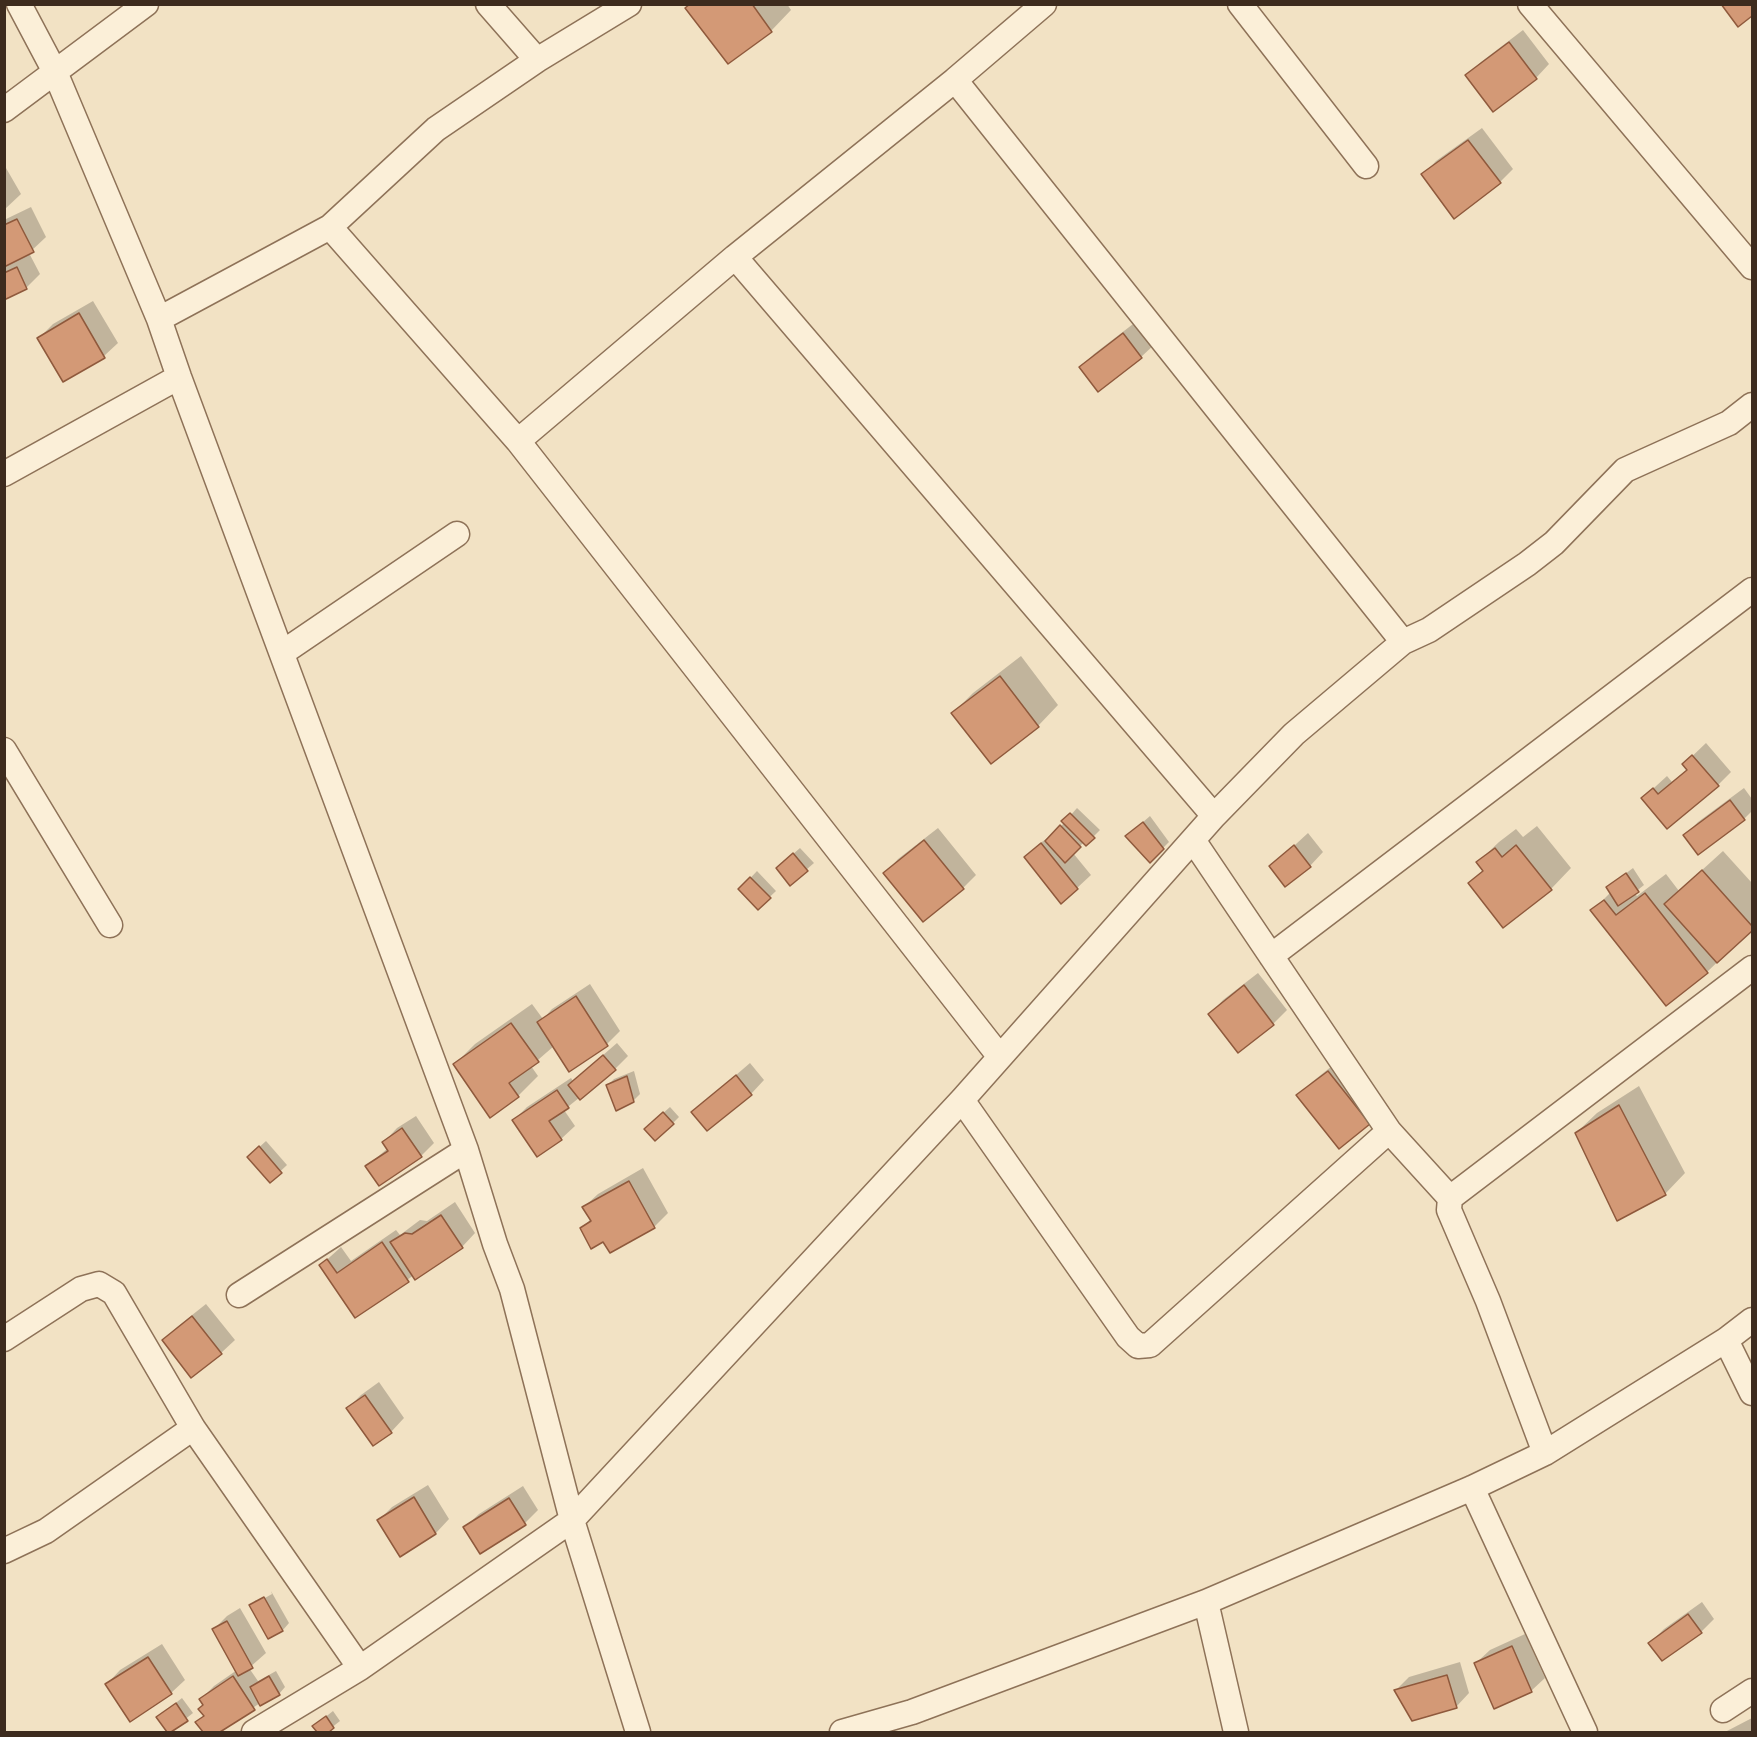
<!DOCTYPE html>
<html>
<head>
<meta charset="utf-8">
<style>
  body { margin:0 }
  #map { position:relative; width:1757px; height:1737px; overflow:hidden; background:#f2e2c4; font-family:Bitter,serif }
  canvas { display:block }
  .frame { position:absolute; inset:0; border:6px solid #3d2b1e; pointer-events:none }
</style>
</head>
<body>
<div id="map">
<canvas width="1757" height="1737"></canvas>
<div class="frame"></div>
</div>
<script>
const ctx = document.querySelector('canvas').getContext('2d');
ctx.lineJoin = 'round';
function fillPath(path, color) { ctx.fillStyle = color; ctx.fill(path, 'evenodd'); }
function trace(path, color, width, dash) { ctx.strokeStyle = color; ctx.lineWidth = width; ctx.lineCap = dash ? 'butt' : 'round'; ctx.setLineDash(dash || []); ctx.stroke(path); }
const shadow = new Path2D(`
  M691,4H787L791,10L771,31Z
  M1523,30L1549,64L1536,78L1467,75L1481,62Z
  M1482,128L1513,169L1500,182L1423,175L1436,161Z
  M6,168L21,194L4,210V169Z
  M31,207L46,237L29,253L40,274L27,287L4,298V220Z
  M93,301L118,343L104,356L64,380L39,338L53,324Z
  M1137,321L1155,344L1141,357L1081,367L1094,354Z
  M1021,656L1058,705L1038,726L991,762L953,713L973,693Z
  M1706,743L1731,772L1718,785L1643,798L1667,776L1672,782L1688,769L1684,764Z
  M1744,788L1752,799V811L1744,819L1685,835L1698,822Z
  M1077,808L1100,830L1086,844L1084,842L1073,853L1091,875L1077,888L1026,857L1039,844L1056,832Z
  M1150,816L1169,842L1150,861L1127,836Z
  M1537,826L1571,868L1551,889L1470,883L1484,869L1478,862L1499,842L1516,829L1523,837Z
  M938,828L976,875L963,888L885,873L898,859Z
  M1308,833L1323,852L1310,866L1271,867Z
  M800,848L814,863L790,884L784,862Z
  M1723,851L1752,883V929L1707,972L1593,910L1611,892L1608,887L1633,868L1644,885L1634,893L1637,896L1666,874L1679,891Z
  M757,871L776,891L758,908L740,889Z
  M1258,973L1287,1010L1273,1024L1238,1051L1210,1014L1223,1000Z
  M590,984L620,1031L607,1044L569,1070L554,1046L531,1066L538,1076L518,1096L455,1064L475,1044L532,1004L543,1019L552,1009Z
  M617,1043L628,1056L615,1069L564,1110L575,1126L561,1139L538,1155L514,1120L527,1107L571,1078L573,1081Z
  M1342,1058L1369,1123L1298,1096L1312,1082Z
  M750,1063L764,1080L751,1094L693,1112Z
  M634,1071L640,1094L633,1101L607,1086L614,1079Z
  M1639,1086L1685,1173L1665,1194L1576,1133L1597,1113Z
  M670,1107L679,1117L673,1123L653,1122Z
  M416,1116L434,1143L421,1156L367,1166L388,1148L384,1142L397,1128Z
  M266,1141L287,1165L270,1181L255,1151Z
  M643,1168L668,1213L654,1227L610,1251L604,1239L582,1228L591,1219L584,1207L598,1194Z
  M455,1202L475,1233L462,1247L414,1275L356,1316L321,1265L341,1247L351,1261L396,1230L400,1235L420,1220L427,1221Z
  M206,1304L235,1340L221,1353L192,1376L164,1340L177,1327Z
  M379,1382L404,1418L391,1432L348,1408L361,1395Z
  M428,1485L449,1519L436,1533L400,1555L379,1520L392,1507Z
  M523,1486L538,1510L525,1523L465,1527L479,1514Z
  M271,1591L289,1623L283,1630L269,1637L251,1605L256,1600V1603L272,1594Z
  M1702,1602L1714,1619L1701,1632L1650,1643L1664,1629Z
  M240,1608L266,1653L249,1668L258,1681L276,1671L285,1687L279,1694L260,1703L218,1732H204L197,1722L204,1715V1705L201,1699L214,1686L237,1670L214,1629L227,1616Z
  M1525,1634L1545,1678L1531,1691L1476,1663L1490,1650Z
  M162,1644L185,1680L171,1693L107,1684L120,1670Z
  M1460,1662L1469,1693L1456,1707L1396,1690L1409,1677Z
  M182,1698L193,1713L169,1732L158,1717Z
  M333,1711L340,1721L326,1732H319L314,1726Z
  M1752,1718V1732H1725Z`);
const building = new Path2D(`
  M690,4H752L772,32L728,64L685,8Z
  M1721,4H1752V16L1738,27Z
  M1509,42L1537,79L1493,112L1465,75Z
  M1468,140L1501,183L1454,219L1421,174Z
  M17,219L34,252L4,267V225Z
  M17,267L27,289L4,300V273Z
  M79,313L105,358L63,382L37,338Z
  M1123,333L1142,358L1098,392L1079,367Z
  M1000,676L1039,727L991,764L951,713Z
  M1692,755L1719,786L1667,829L1641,798L1653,788L1658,794L1687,770L1682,764Z
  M1730,800L1745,820L1698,855L1683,835Z
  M1070,813L1095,838L1086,846L1061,821Z
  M1143,822L1164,849L1150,863L1125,836Z
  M1060,825L1081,847L1065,863L1045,841Z
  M924,840L964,889L923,922L883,873Z
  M1041,843L1078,889L1061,904L1024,857Z
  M1294,845L1311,867L1285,887L1269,866Z
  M1516,845L1552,890L1503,928L1468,883L1483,871L1476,862L1495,848L1502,857Z
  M793,853L808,871L790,886L776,868Z
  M1702,870L1752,926V931L1717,963L1664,904Z
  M1626,873L1639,892L1618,906L1606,887Z
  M750,877L771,898L758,910L738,889Z
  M1645,893L1708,973L1666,1006L1590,910L1604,900L1616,915Z
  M1244,985L1274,1025L1238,1053L1208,1014Z
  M576,996L608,1046L569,1072L537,1022Z
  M511,1023L539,1062L509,1083L519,1097L490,1118L453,1064Z
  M603,1055L616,1070L580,1100L568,1085Z
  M1328,1071L1370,1124L1339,1149L1296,1095Z
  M736,1075L752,1095L707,1131L691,1112Z
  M627,1076L634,1102L616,1111L606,1085Z
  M557,1090L569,1108L549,1121L562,1140L537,1157L512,1120Z
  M1619,1105L1666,1195L1617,1221L1575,1133Z
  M663,1112L674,1124L655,1141L644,1129Z
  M402,1128L422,1157L379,1186L365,1166L388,1151L382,1142Z
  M259,1146L282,1173L270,1183L247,1157Z
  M629,1181L655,1228L610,1253L603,1242L591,1249L580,1228L591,1221L582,1207Z
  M441,1215L463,1248L415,1280L390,1242L405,1233L412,1234Z
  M382,1242L409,1282L355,1318L319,1265L327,1259L337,1273Z
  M192,1316L222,1354L191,1378L162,1340Z
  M365,1395L392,1433L373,1446L346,1408Z
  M414,1497L436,1534L400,1557L377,1520Z
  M509,1498L526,1525L480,1554L463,1527Z
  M264,1597L283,1631L268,1639L249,1605Z
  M1688,1614L1702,1633L1662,1661L1648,1643Z
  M227,1621L253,1668L238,1676L212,1629Z
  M1512,1646L1532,1692L1494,1709L1474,1663Z
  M148,1657L172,1694L130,1722L105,1684Z
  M1447,1675L1457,1708L1412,1721L1394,1690Z
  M233,1676L255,1710L220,1732H203L195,1722L204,1716L198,1709L203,1705L199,1699Z
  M269,1676L280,1695L260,1706L250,1687Z
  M176,1703L188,1721L171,1732H167L156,1717Z
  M326,1716L334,1728L329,1732H317L312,1726Z`);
const minor = new Path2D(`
  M19,4L55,72L159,319L179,377L466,1150L495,1244L512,1289L572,1520L638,1732
  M488,4L537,60
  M1240,4L1366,166
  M1530,4L1752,267
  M955,80L1403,642
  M4,110L146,4
  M330,227L518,441L1000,1057
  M735,257L1214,816
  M159,319L330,227L436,129L537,60L629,4
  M518,441L735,257L955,80L1044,4
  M4,474L179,377
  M282,653L457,534
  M4,750L110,925
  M1193,840L1389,1131
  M1271,956L1752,590
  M962,1100L1128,1337L1138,1346L1150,1345L1389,1131L1450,1198
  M239,1295L466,1150
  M4,1339L81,1289L99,1284L114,1293L193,1428L360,1668
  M1726,1340L1752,1393
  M1545,1453L1488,1301L1449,1210L1450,1198L1752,968
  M1472,1488L1585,1732
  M4,1551L46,1531L193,1428
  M1206,1602L1236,1732
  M1723,1710L1752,1691
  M254,1732L360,1668L572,1520L962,1100L1214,816L1294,734L1403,642L1429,630L1527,564L1554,543L1625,470L1729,423L1752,405
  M842,1732L912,1712L1206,1602L1472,1488L1545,1453L1726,1340L1752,1320`);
fillPath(shadow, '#0003');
fillPath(building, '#d39976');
trace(building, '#8f593c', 1.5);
trace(minor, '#8e7258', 27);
trace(minor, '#fbefd8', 24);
</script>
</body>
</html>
